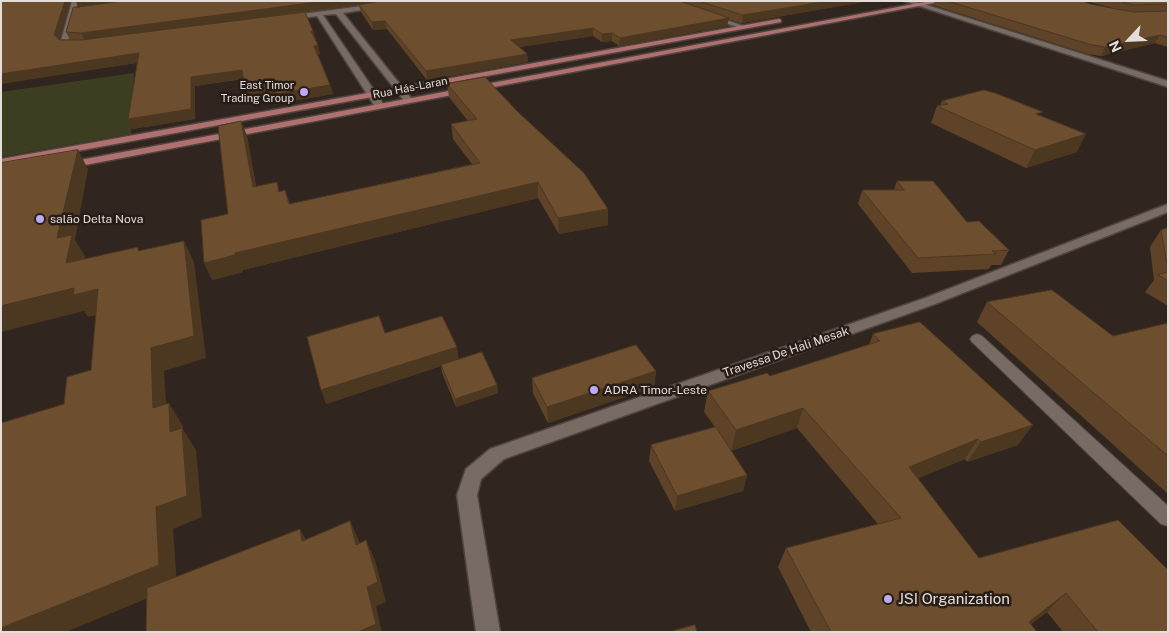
<!DOCTYPE html>
<html>
<head>
<meta charset="utf-8">
<style>
  body { margin:0 }
  #map { position:relative; width:1169px; height:633px; overflow:hidden; background:#31261f; font-family:"Public Sans",sans-serif }
  canvas { display:block }
  .frame { position:absolute; inset:0; border:2px solid #e4ddd8; pointer-events:none }
  .north { position:absolute; left:1104px; top:15px; width:50px; height:50px; -webkit-text-stroke:4px #271d16; paint-order:stroke; rotate:245deg; font-size:14px; font-weight:700; line-height:20px; text-align:center; color:#e4ddd8 }
  .north::after { content:''; display:block; margin:auto; width:18px; height:22px; background:#e4ddd8; clip-path:polygon(50% 0,100% 100%,50% 72%,0 100%) }
</style>
</head>
<body>
<div id="map">
<canvas width="1169" height="633"></canvas>
<div class="frame"></div>
<div class="north">N</div>
</div>
<script>
const ctx = document.querySelector('canvas').getContext('2d');
ctx.lineJoin = 'round';
function fillPath(path, color) { ctx.fillStyle = color; ctx.fill(path, 'evenodd'); }
function trace(path, color, width, dash) { ctx.strokeStyle = color; ctx.lineWidth = width; ctx.lineCap = dash ? 'butt' : 'round'; ctx.setLineDash(dash || []); ctx.stroke(path); }
function label(font, color, halo, rows, align = 'center') {
  ctx.font = font + ' "Public Sans",sans-serif'; ctx.lineWidth = 5; ctx.setLineDash([]); ctx.textBaseline = 'middle'; ctx.strokeStyle = halo; ctx.fillStyle = color; for (const [text, x, y, turn = 0] of rows) {
    ctx.save(); ctx.translate(x, y); ctx.rotate((+turn || 0) * Math.PI / 180); ctx.textAlign = isNaN(turn) ? turn : align; if (halo) ctx.strokeText(text, 0, 0); ctx.fillText(text, 0, 0); ctx.restore();
  }
}
const green = new Path2D(`
  M134,73L131,134L1,157V92Z`);
const lane = new Path2D(`
  M977,334L982,336L1168,506V526L1161,524L972,342L970,339L972,336Z`);
const street = new Path2D(`
  M72,1H78L68,42L82,43V47C76,48 65,48 60,44Z
  M399,1H419L343,13L411,98L413,100L408,103L405,102L336,14L323,15L384,105L379,108L374,105L317,16L287,20L284,18L287,16Z
  M904,1H914L1168,81V87Z
  M707,15H711L747,27L743,29L707,17Z
  M1168,204V212L935,304L504,459L481,479L477,495L500,632H476L457,495L466,469L490,449L925,298Z`);
const primary = new Path2D(`
  M930,1H945L64,169L59,166L64,163Z
  M779,19L781,20V22L1,165V159Z`);
const wall = new Path2D(`
  M1,1L59,39L70,40L66,32L99,4L78,7L76,1H869L742,23L728,19L727,26L619,46L612,41L602,42L593,36L520,47L527,54L528,62L427,80L387,29L373,30L361,12L359,5L364,4L305,12L316,39H315L320,54H318L330,85L333,94L280,103L277,94L248,98L243,79L195,86V119L132,129L137,63L1,83Z
  M935,1H1083L1090,4L1114,8L1085,1H1168V47L1155,43L1101,56L1088,54L933,5Z
  M447,84L608,209V225L559,234L538,198L243,270V272L212,280L228,214L241,121L247,136L256,186L280,192L285,190L290,204L472,164L453,139L451,124L468,121L449,97Z
  M942,101L1041,116L1077,152L1026,168L931,123L937,106H940Z
  M897,181L967,222L1009,250L1001,265H991L989,269L912,273L858,204L862,190H894Z
  M1168,228V306L1145,292L1154,280L1150,247L1161,230Z
  M987,302L1113,336L1168,323V494L977,322Z
  M385,333L459,359L497,385L498,393L456,407L442,373L441,366L326,404Z
  M873,334L1018,445L967,462L965,459L918,478L979,558L1168,632H1063L1047,612L1031,624L1037,632H811L778,567L786,548L878,524L797,428L731,451L747,475L743,491L675,511L649,461L651,445L715,427L704,412L708,391L770,376L869,345Z
  M656,371L654,387L548,423L533,393L532,378Z`);
const shadedWall = new Path2D(`
  M65,1H71L58,44L54,35Z
  M76,1H127L78,7Z
  M325,1H383L85,41L81,33Z
  M828,1H869L742,23L743,15Z
  M729,18L727,26L619,46L620,38Z
  M385,21L387,29L373,30L372,22Z
  M593,28V36L512,48L511,40Z
  M311,31H313L316,39H313Z
  M612,33V41L602,42V34Z
  M1160,35L1155,43L1101,56L1105,47Z
  M318,45L320,54H317L314,46Z
  M139,53L142,62L2,84L1,82V74Z
  M527,54L528,62L427,80L426,71Z
  M242,70L245,78L195,86V119L132,129L128,119L191,77Z
  M274,84L330,85L333,94L280,103L277,94L248,98L245,89Z
  M241,121L247,136L259,203L253,187Z
  M1086,134L1077,152L1026,168L1035,150Z
  M78,150L88,169L75,240L85,256L80,284L66,263L57,238Z
  M538,182V198L243,270V272L212,280L204,263L235,253Z
  M608,209V225L559,234L558,218Z
  M184,241L194,262L206,358L164,371L168,431L153,408L151,348Z
  M74,288L98,289L112,311L88,317L84,311L1,332V306Z
  M457,347L459,360L326,404L321,390Z
  M656,371L654,387L548,423L547,407Z
  M497,385L498,393L456,407L455,399Z
  M169,403L183,426V429L196,450L202,517L173,529L177,586L66,632H1V628L156,507L170,432Z
  M803,408L797,428L731,451L736,430Z
  M1033,425L1018,445L967,462L981,442Z
  M978,439L965,459L898,487L909,467Z
  M747,475L743,491L675,511L677,496Z
  M350,521L359,541L364,565L356,545Z
  M300,529L311,549L302,541Z
  M366,540L375,560L386,602L376,606L382,632H358L367,587Z
  M1066,593L1047,612L1021,632L1029,622Z`);
const building = new Path2D(`
  M1,1H65L54,35L60,40H81L305,12L313,31H311L318,45L314,46L330,85L277,94L274,84L245,89L242,70L191,77V109L128,119L139,53L1,74Z
  M122,1H325L81,33L66,32L73,8Z
  M381,1H680L729,18L620,38L612,33L602,34L593,28L511,40L527,54L426,71L385,21L372,22L359,5Z
  M699,1H828L743,15Z
  M948,1H1083L1090,4L1133,12L1168,11V37L1160,35L1105,47L1092,45Z
  M1120,1H1168V4L1134,5Z
  M485,77L518,112L584,173L608,209L558,218L538,182L235,253V255L204,263L201,220L228,214L218,126L241,121L253,187L277,182L279,192L285,190L289,204L480,163L451,124L477,119L447,84Z
  M984,90L995,93L1043,112L1036,114L1086,134L1035,150L937,106L948,104L942,101Z
  M78,150L57,238L72,235L66,263L138,247V251L184,241L194,336L151,348L153,408L169,403L170,432L182,428L187,496L156,507L159,565L1,628V423L64,404L67,377L91,370L98,289L73,295L74,288L1,306V163Z
  M897,181H933L967,222L979,221L1009,250L992,251L996,254L918,258L862,190H904Z
  M1168,228V265L1167,264L1161,230Z
  M1168,272V281L1158,275Z
  M1052,290L1113,336L1168,323V456L987,302Z
  M379,316L385,333L442,316L457,347L321,390L307,337Z
  M920,322L1033,425L981,442L978,439L909,467L979,558L1118,520L1168,570V632H1098L1066,593L1029,622L1037,632H831L786,548L901,518L803,408L736,430L708,391L767,373L770,376L880,341L873,334Z
  M636,345L656,371L547,407L532,378Z
  M482,352L497,385L455,399L441,365Z
  M716,427L747,475L677,496L651,445Z
  M350,521L356,545L366,540L378,582L367,587L376,624L358,632H146L147,588L300,529L302,541Z
  M695,625L697,632H669Z`);
const markers = [
  [304,92,5,"#bea9f5"],
  [40,219,5,"#bea9f5"],
  [594,390,5,"#bea9f5"],
  [888,599,5,"#bea9f5"]
];
const farPoinames = [
  ["East Timor",294,86],
  ["Trading Group",294,99]
];
const farStreetnames = [
  ["Rua Hás-Laran",410,88,-11]
];
const poiNames = [
  ["salão Delta Nova",50,219],
  ["ADRA Timor-Leste",604,390]
];
const streetNames = [
  ["Travessa De Hali Mesak",786,352,-19]
];
const nearPoinames = [
  ["JSI Organization",898,599]
];
fillPath(green, '#3c3d21');
trace(lane, '#4e453f', 2);
trace(street, '#4e453f', 3);
trace(primary, '#4e453f', 3);
fillPath(lane, '#786b63');
fillPath(street, '#786b63');
fillPath(primary, '#b0706f');
fillPath(wall, '#5e4328');
fillPath(shadedWall, '#4c3721');
fillPath(building, '#6d4e2f');
trace(building, '#4c3721', 1);
for (const [x, y, r, color] of markers) { const dot = new Path2D(); dot.arc(x, y, r, 0, 2 * Math.PI); ctx.fillStyle = color; ctx.fill(dot); trace(dot, '#271d16', 2); }
label('11px', '#e4ddd8', '#271d16', farPoinames, 'right');
label('11px', '#e4ddd8', '#271d16', farStreetnames);
label('12px', '#e4ddd8', '#271d16', poiNames, 'left');
label('12px', '#e4ddd8', '#271d16', streetNames);
label('15px', '#e4ddd8', '#271d16', nearPoinames, 'left');
</script>
</body>
</html>
